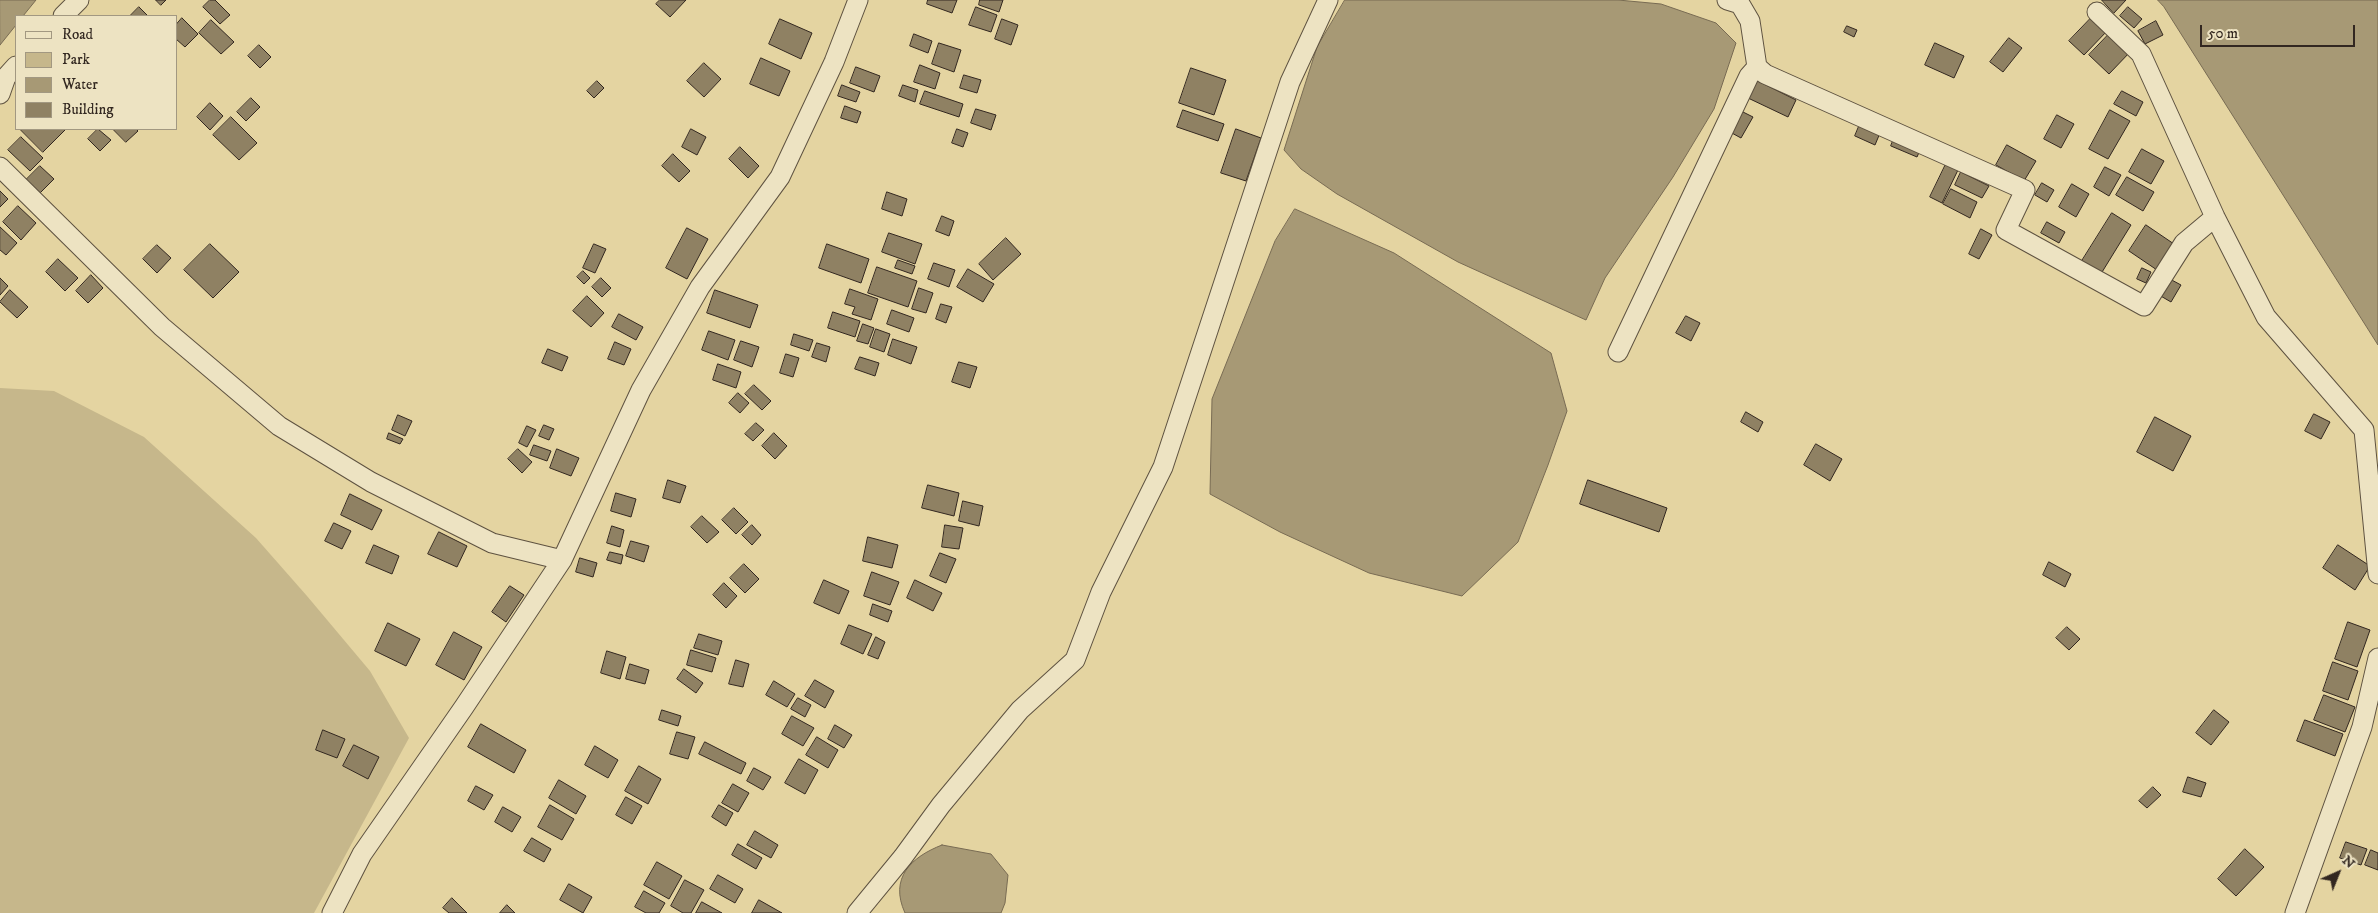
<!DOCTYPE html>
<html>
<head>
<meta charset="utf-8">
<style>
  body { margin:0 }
  #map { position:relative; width:2378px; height:913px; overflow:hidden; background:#e4d4a1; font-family:"IM FELL DW Pica",serif }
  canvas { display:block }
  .legend { position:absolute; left:15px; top:15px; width:162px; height:115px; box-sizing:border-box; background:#ede3c2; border:1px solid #a29881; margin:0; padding:6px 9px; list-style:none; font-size:15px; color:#322720 }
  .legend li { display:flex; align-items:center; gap:10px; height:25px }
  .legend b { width:25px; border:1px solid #a29881 }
  .north { position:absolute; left:2313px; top:848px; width:50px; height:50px; -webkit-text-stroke:4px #ede3c2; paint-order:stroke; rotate:44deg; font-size:14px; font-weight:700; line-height:20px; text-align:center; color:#322720 }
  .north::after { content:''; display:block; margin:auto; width:18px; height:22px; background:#322720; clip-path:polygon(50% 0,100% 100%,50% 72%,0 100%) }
  .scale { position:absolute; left:2200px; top:25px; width:155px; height:22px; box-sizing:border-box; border:2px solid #322720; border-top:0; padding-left:6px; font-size:15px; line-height:18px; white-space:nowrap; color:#322720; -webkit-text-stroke:4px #ede3c2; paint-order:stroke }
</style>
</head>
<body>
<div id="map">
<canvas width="2378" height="913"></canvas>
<ul class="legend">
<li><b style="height:6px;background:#ede3c2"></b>Road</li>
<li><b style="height:14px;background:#c6b78b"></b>Park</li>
<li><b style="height:14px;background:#a79975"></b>Water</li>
<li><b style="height:14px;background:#8f8163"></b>Building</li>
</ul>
<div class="north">N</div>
<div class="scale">50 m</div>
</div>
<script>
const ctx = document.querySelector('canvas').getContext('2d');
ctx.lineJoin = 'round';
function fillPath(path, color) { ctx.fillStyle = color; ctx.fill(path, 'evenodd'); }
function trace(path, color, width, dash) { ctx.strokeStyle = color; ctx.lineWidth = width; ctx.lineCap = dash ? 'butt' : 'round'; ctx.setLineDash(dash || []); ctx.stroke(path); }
const green = new Path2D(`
  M0,388L54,391L144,437L256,538L307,596L370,671L409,738L314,913H0Z`);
const water = new Path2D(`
  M0,0H36L23,16H16V25L0,45Z
  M1345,0H1618L1661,4L1716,23L1736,43L1714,109L1673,177L1605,278L1586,320L1458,262L1337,194L1301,169L1284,150L1317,47Z
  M2158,0H2378V345L2164,7Z
  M1295,209L1394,253L1551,353L1567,411L1548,465L1518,542L1462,596L1369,573L1280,532L1210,494L1212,399L1275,241Z
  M942,845L991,854L1008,875L1005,903L1001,913H905C889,878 911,857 942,845Z`);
const building = new Path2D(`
  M156,0H166L161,5Z
  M210,0H215L230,15L220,24L203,7Z
  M660,0H686L670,17L656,4Z
  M928,0H957L952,13L927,4Z
  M980,0H1003L999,12L979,5Z
  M2102,0H2126L2114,13Z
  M139,7L148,16H130Z
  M976,7L997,15L991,32L969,25Z
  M2128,7L2142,19L2134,28L2120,16Z
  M2093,16L2108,30L2084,55L2069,41Z
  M182,18L198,34L185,47L176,39V25Z
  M780,19L812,33L801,59L769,44Z
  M1002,19L1018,25L1011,45L995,39Z
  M211,20L234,42L221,54L199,33Z
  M2156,21L2163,35L2145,44L2138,31Z
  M1847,26L1857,30L1854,37L1844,32Z
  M2111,32L2131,51L2109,74L2089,55Z
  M914,34L932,41L928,53L910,46Z
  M2009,38L2022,48L2003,72L1990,62Z
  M939,43L961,50L954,72L932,64Z
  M1935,43L1964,56L1954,78L1925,65Z
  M259,45L271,57L260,68L248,56Z
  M761,58L790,71L779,96L750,84Z
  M704,63L721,79L704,97L687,81Z
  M920,65L940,73L935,89L914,82Z
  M856,67L880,76L874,92L850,83Z
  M1191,68L1226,80L1214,115L1179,103Z
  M964,75L981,80L977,93L960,88Z
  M1756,80L1796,100L1788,117L1748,98Z
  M597,81L604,88L594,98L587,91Z
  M842,85L860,92L856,102L838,96Z
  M903,85L918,90L915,102L899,96Z
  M925,91L963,104L959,117L920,104Z
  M2122,91L2143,102L2136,116L2114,104Z
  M251,98L260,107L246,121L237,112Z
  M210,103L223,116L210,130L197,117Z
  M845,106L861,112L857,123L841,118Z
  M976,109L996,115L991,130L971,123Z
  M1183,110L1224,124L1218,141L1177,127Z
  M2110,110L2130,121L2108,159L2089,149Z
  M1741,111L1753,117L1741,138L1730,132Z
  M2057,115L2074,124L2061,148L2044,139Z
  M231,117L257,143L239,160L213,135Z
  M1860,124L1880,133L1875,145L1855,136Z
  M20,129H65V130L43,152Z
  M98,129L111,140L100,151L88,139Z
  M113,129H136L138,131L126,142Z
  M691,129L706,137L697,155L682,147Z
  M957,129L968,133L963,147L952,143Z
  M1236,129L1261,138L1246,181L1221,173Z
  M1895,136L1921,148L1917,157L1891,146Z
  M21,137L43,158L30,171L8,150Z
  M2007,145L2036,161L2024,181L1996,165Z
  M740,147L759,166L748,178L729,159Z
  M2142,149L2164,161L2151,184L2129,172Z
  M673,154L690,171L679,182L662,166Z
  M1946,164L1958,170L1942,203L1930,197Z
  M40,166L54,179L36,197L23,183Z
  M2105,167L2121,175L2109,196L2094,187Z
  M1961,172L1989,186L1982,198L1955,185Z
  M2127,177L2154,192L2143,211L2116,195Z
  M2042,183L2054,190L2047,202L2035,195Z
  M2072,184L2089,194L2076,217L2059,207Z
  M1951,189L1977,202L1970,218L1943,204Z
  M0,191L8,199L0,207Z
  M887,192L907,199L902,216L882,209Z
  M18,206L36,223L21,240L3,222Z
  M2112,213L2131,225L2099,277L2080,264Z
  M942,216L954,221L949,236L936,231Z
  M2047,222L2065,232L2059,243L2041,233Z
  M2146,225L2174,244L2157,270L2129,251Z
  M0,227L17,243L6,255L0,250Z
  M687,228L708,239L687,279L666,268Z
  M1981,229L1992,235L1979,259L1969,254Z
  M889,233L922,244L915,264L882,252Z
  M1006,238L1021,254L993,280L979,264Z
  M210,244L239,272L213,298L184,270Z
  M594,244L606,249L595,273L583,268Z
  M827,244L869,259L861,283L819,268Z
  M157,245L171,258L157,273L143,259Z
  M58,259L78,278L65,291L46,272Z
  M898,260L915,266L912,274L895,268Z
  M934,263L955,270L949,287L928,279Z
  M877,267L917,281L908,307L868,293Z
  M2142,268L2151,272L2146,283L2137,279Z
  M968,269L994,284L983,302L957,287Z
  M583,271L590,278L584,284L577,277Z
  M91,275L103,288L88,303L76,291Z
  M0,278L8,286L0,295Z
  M601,278L611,288L602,297L592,287Z
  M2168,278L2181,285L2171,302L2159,295Z
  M919,288L933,293L926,313L912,309Z
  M850,289L878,299L871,320L852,314L855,307L845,304Z
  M10,290L28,307L17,318L0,302Z
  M715,290L758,305L750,328L707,313Z
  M587,296L604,313L591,327L573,311Z
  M941,304L952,307L946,323L936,319Z
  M892,310L914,318L909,332L887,324Z
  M833,312L860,321L855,337L828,328Z
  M619,314L643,327L636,340L612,327Z
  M1686,316L1700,323L1691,341L1676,333Z
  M863,324L874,328L868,344L857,341Z
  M876,329L890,334L884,352L870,347Z
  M709,331L735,340L728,360L702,350Z
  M794,334L813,340L809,351L791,345Z
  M893,339L917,347L911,364L888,355Z
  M741,341L759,347L752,367L734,360Z
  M615,342L631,349L624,365L608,359Z
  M817,343L830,347L826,362L812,357Z
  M548,349L568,357L562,371L542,363Z
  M786,354L799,358L793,377L780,373Z
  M860,357L879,363L875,376L855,369Z
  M959,362L977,367L970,388L952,382Z
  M718,364L741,372L736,388L713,380Z
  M754,385L771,401L762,410L745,394Z
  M738,393L749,403L740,413L729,403Z
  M1746,412L1763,422L1758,432L1741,422Z
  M2314,414L2330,422L2321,439L2305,431Z
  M398,415L412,421L405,436L392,430Z
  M2155,417L2191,436L2173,471L2137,452Z
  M756,423L764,430L753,441L745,434Z
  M544,425L554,429L549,440L539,436Z
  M527,426L536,430L527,447L519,443Z
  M389,433L403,439L400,444L387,439Z
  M774,433L787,446L775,459L762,446Z
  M1816,444L1842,459L1830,481L1804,465Z
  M534,445L551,451L547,461L530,455Z
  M518,449L532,462L522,473L508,459Z
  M557,449L579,458L571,476L550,468Z
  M668,480L686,486L680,503L663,498Z
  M1588,480L1667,508L1659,532L1580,504Z
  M928,485L959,493L954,516L922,508Z
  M616,493L636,499L631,517L611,511Z
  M350,494L382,510L372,530L341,515Z
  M963,501L983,506L979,526L959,521Z
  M734,508L748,522L736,534L722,520Z
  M702,516L719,532L707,543L691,527Z
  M334,523L351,531L342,549L325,541Z
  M752,525L761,535L752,545L742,535Z
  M945,525L963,528L959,549L942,547Z
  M612,526L624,530L620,547L607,543Z
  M439,532L467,546L457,567L428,554Z
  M868,537L898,545L892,568L863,561Z
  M631,541L649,546L644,562L626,556Z
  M374,545L399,556L392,574L366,563Z
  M2338,545L2370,566L2355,590L2323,568Z
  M610,552L623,555L621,564L607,560Z
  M940,553L956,559L946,583L930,576Z
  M580,558L597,563L593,577L576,572Z
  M2049,562L2071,574L2065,587L2043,575Z
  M744,564L759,579L745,593L730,578Z
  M872,572L899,582L890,605L864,596Z
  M824,580L849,591L839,614L814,603Z
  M915,580L942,593L933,611L907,598Z
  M724,583L737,596L726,608L713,595Z
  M510,586L524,595L506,622L492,612Z
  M873,604L892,611L888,622L870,615Z
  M2348,622L2370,630L2357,667L2335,659Z
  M388,623L420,639L406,666L375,651Z
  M849,625L872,634L863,654L841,644Z
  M2067,627L2080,639L2069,650L2056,638Z
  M454,632L482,647L464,680L436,665Z
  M699,634L722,641L718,655L694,648Z
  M876,637L885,642L878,659L868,655Z
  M691,650L716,658L712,672L687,665Z
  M607,651L626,657L620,679L601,673Z
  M736,660L749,664L743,687L729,684Z
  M2333,662L2358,671L2348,700L2323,691Z
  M630,664L649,670L645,684L626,679Z
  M684,669L703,683L696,693L677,679Z
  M815,680L834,691L825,708L805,696Z
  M774,681L795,694L787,707L766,695Z
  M2324,695L2355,707L2345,732L2314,720Z
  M798,698L811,705L805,717L791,709Z
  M662,710L681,716L678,726L659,720Z
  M2214,710L2229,722L2211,745L2196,733Z
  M792,716L814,728L803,746L782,734Z
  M2305,720L2343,734L2335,756L2297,741Z
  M481,724L526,750L514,773L468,747Z
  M835,725L852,735L844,748L828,739Z
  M323,730L345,739L337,758L316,750Z
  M677,732L695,737L688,759L670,754Z
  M817,737L838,750L828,768L806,755Z
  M705,742L746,763L741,774L699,754Z
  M354,745L379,757L368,779L343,766Z
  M595,746L618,760L608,778L585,765Z
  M799,759L818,770L805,794L785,783Z
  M639,766L661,779L648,804L625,791Z
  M754,768L771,777L763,790L747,781Z
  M2188,777L2206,783L2201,797L2183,792Z
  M559,780L586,796L576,814L549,798Z
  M733,784L749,793L738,812L722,803Z
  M476,786L493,795L484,810L468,801Z
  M2153,787L2161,795L2147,808L2139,801Z
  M626,797L642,806L632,824L616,815Z
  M550,805L574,819L562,840L538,827Z
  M719,805L733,813L726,826L712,817Z
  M503,807L521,817L512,832L495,822Z
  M755,831L778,845L771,858L747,845Z
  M532,838L551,849L544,862L524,851Z
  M2346,842L2367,849L2361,865L2340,858Z
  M738,844L762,858L756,869L732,855Z
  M2245,849L2264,867L2236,896L2218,879Z
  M2371,850L2378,853V870L2365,865Z
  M657,862L682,876L669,899L644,885Z
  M718,875L743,889L735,903L710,889Z
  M685,880L704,890L691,913H683L671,906Z
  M569,884L592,897L583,913L560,900Z
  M644,891L665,903L659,913H646L635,907Z
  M452,898L467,913H449L443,908Z
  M759,900L782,913H752Z
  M702,902L722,913H696Z
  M507,905L515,913H500Z`);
const minor = new Path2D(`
  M1727,0L1740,4L1750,21L1757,67L1765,74L2025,190L2006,230L2144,306L2184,243L2215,217
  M2097,12L2141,54L2215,217L2266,317L2364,430L2378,574
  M63,16L79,0
  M0,94L6,77L16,66
  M0,167L162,327L279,426L371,482L492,543L562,560
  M1618,352L1749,76L1757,67
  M332,913L362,854L464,707L562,560L641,390L700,287L780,177L834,62L858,0
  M857,913L903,857L941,805L1020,710L1075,660L1101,592L1163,467L1290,82L1328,0
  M2295,913L2362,727L2378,658`);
fillPath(green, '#c6b78b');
fillPath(water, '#a79975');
trace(water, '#786b53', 1);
fillPath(building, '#8f8163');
trace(building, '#322720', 1);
trace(minor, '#5e5240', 21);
trace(minor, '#ede3c2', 19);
</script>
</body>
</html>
